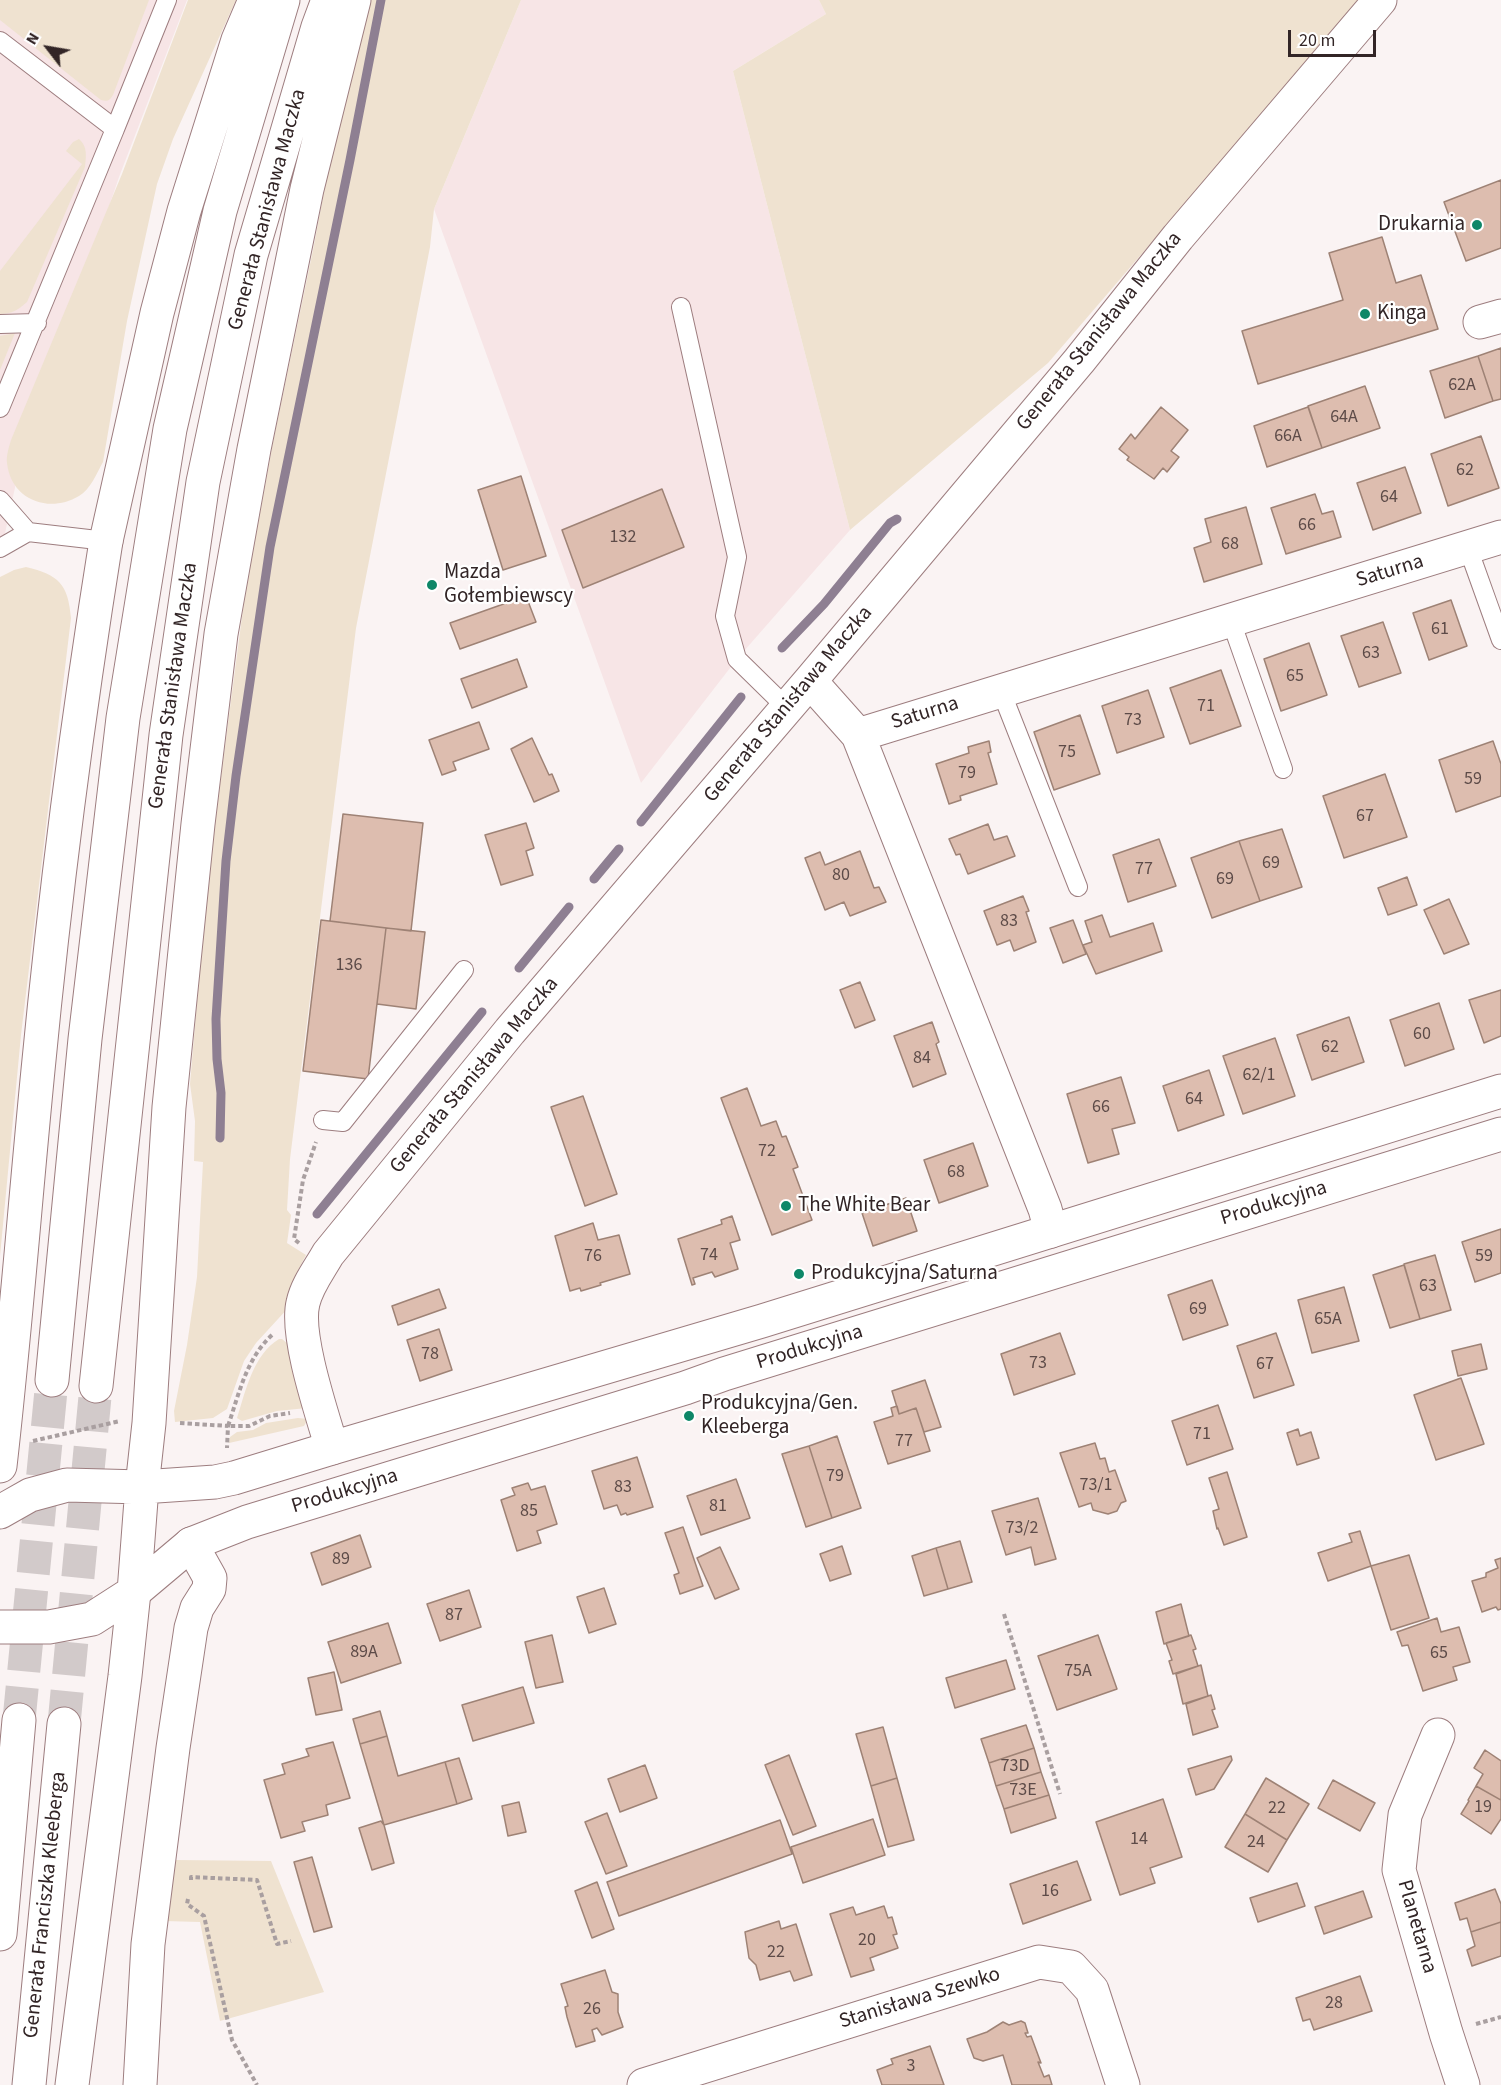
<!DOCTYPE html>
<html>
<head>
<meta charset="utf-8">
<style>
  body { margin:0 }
  #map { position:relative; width:1501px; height:2085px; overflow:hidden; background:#faf3f3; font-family:"Source Sans 3",sans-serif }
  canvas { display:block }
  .north { position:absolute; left:18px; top:18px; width:60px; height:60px; -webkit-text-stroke:4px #fff; paint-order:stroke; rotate:301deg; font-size:16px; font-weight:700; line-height:24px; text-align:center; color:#322526 }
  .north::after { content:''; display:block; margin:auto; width:21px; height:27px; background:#322526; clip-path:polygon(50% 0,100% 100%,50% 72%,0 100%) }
  .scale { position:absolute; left:1288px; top:30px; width:88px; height:27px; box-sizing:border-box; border:3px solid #322526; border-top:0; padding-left:8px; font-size:18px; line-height:21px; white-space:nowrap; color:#322526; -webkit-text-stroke:4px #fff; paint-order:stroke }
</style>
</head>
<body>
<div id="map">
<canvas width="1501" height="2085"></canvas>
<div class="north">N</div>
<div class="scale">20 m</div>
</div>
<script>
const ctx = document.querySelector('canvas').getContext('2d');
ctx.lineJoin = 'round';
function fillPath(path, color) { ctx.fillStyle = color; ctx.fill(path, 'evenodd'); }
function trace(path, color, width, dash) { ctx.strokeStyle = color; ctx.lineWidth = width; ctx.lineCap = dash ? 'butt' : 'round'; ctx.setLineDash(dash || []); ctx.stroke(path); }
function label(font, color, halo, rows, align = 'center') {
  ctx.font = font + ' "Source Sans 3",sans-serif'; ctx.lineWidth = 4.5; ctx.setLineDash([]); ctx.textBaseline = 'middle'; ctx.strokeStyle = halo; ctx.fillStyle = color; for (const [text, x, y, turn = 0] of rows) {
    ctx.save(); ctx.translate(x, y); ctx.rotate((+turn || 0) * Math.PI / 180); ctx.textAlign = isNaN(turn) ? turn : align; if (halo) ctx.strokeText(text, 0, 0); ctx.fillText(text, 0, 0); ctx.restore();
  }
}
const built = new Path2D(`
  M0,0H187L119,177L18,474L0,556Z
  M521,0H819L826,14L733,71L850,530L737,659L641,783L434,209Z`);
const green = new Path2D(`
  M0,0H149L113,95C110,100 108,102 101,100L0,20Z
  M188,0H236L173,139L157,184L127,321L103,462C97,473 90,490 79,496C49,514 11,500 7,463C6,456 9,447 11,440L122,174Z
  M366,0H521L434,209L430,247L356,628L290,1159L287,1210L291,1215L287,1243L306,1255L295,1276L289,1307L256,1343L244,1361L227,1409L213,1418L175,1422L174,1411L187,1345L197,1277L203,1162L194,1161L195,1121L190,1084L207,883L245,594L273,442L313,250L341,101Z
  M819,0H1360L1048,363L850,530L733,71L826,14Z
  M79,139C88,147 86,156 85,167L27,302C18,310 12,314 0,314V271L82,164L66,151L73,142Z
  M15,333L0,370V336Z
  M26,567C59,575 68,584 71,618L21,1035L0,1256V577L14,570Z
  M279,1339H282L293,1348L307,1408L277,1411L242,1421L237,1418C246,1390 253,1355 279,1339Z
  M298,1418L308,1419L304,1426L229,1443L230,1437L237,1432L253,1430L266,1423Z
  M175,1860L271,1861L324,1992L220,2021L200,1922L164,1921Z`);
const stream = new Path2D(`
  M782,648L824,604L890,523L897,519
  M641,822L741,697
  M594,879L619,849
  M519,968L569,907
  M220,1138L221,1093L217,1059L216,1019L226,861L236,776L270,547L350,160L381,0
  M317,1214L482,1012`);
const building = new Path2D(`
  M1501,180V248L1466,261L1444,202Z
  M1382,237L1396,283L1421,275L1438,329L1258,384L1242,331L1343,300L1329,253Z
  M1501,348V399L1493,401L1478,356Z
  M1478,356L1493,401L1445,418L1430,371Z
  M1365,386L1380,428L1322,448L1308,406Z
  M1161,407L1188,430L1171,451L1179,457L1167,472L1163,468L1154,479L1127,460L1129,457L1119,449L1131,434L1135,439Z
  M1308,407L1322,448L1267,467L1254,426Z
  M1481,436L1499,488L1448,506L1431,454Z
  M1405,467L1421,513L1373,530L1357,483Z
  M521,476L546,556L503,570L478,490Z
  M662,489L684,547L583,588L562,530Z
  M1315,494L1322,514L1333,511L1341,537L1286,554L1271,508Z
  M1246,507L1262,564L1204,582L1194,548L1211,542L1205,519Z
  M526,596L536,622L460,649L450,623Z
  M1451,600L1467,646L1429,660L1413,613Z
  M1383,622L1401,673L1359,687L1341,636Z
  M1309,643L1327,695L1281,711L1264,659Z
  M517,659L527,687L472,708L461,679Z
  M1221,670L1241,726L1190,744L1170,688Z
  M1148,690L1164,737L1117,753L1102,706Z
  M1080,715L1100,774L1054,790L1034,732Z
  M479,722L489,749L453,762L456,770L442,775L429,740Z
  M532,738L549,775L552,774L559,791L534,802L511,749Z
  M989,741L991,752L988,753L997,784L960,796L961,800L949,804L936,764L969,753L968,747Z
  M1493,741L1501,764V796L1456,812L1439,760Z
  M1385,774L1407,837L1344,858L1323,796Z
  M343,814L423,823L411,931L330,921Z
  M526,823L534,848L526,851L533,875L501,885L485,835Z
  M988,824L994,840L1007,836L1015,856L968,874L960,854L956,855L949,839Z
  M1282,829L1302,887L1260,901L1239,841Z
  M1159,839L1176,886L1128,902L1113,855Z
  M1239,841L1260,901L1212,918L1191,858Z
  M860,851L874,888L879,887L886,902L850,916L844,902L825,910L805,858L820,852L825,865Z
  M1407,877L1417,905L1388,915L1378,888Z
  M1023,896L1029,911L1026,912L1036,942L1014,951L1010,940L997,945L984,911Z
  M1449,899L1469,944L1444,954L1424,910Z
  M1102,915L1110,937L1153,923L1162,951L1096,974L1083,945L1092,942L1085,921Z
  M321,920L386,928L368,1079L303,1071Z
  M1073,920L1086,954L1063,963L1050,928Z
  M386,928L425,932L416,1009L377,1004Z
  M860,982L875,1020L855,1028L840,990Z
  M1501,990V1036L1484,1043L1469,1000Z
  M1439,1003L1454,1049L1405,1066L1390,1020Z
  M1349,1017L1364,1062L1312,1080L1297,1035Z
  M932,1022L939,1042L936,1044L946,1074L913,1087L894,1036Z
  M1275,1038L1295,1096L1243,1114L1223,1056Z
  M1209,1070L1224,1115L1178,1131L1163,1086Z
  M1121,1077L1135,1123L1112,1129L1119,1154L1088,1163L1067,1094Z
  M747,1088L761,1126L776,1121L782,1137L786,1136L798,1167L793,1169L812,1220L772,1235L721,1098Z
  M583,1096L617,1194L585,1206L551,1107Z
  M973,1143L988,1186L939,1203L924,1160Z
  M906,1198L917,1231L873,1246L862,1213Z
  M732,1216L740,1240L730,1243L738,1269L715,1277L712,1272L693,1278L695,1284L692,1285L678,1239L722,1224L721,1220Z
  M593,1223L598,1240L619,1235L630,1274L600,1283L601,1285L581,1291L580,1288L570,1291L555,1236Z
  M1501,1229V1273L1475,1282L1462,1242Z
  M1435,1255L1451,1310L1420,1319L1404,1264Z
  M1404,1265L1420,1319L1390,1328L1373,1275Z
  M1212,1280L1228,1325L1183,1340L1168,1295Z
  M1344,1287L1359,1341L1312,1353L1298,1300Z
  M439,1289L446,1308L398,1325L392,1306Z
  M439,1329L452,1370L420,1381L407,1340Z
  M1060,1333L1075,1374L1014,1395L1001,1354Z
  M1276,1333L1294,1385L1254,1398L1237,1346Z
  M1481,1344L1487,1369L1458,1376L1452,1351Z
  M1461,1378L1484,1444L1436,1460L1414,1395Z
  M925,1380L941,1427L924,1432L916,1408L899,1414L892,1391Z
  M1218,1405L1233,1449L1187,1465L1172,1421Z
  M897,1406L899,1414L916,1408L930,1451L888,1464L874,1422L893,1416L891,1408Z
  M1298,1429L1300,1436L1311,1432L1319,1458L1297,1465L1287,1433Z
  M837,1436L861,1508L832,1518L809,1446Z
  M1095,1443L1100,1459L1105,1458L1109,1472L1115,1470L1126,1501L1121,1503L1117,1511L1108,1514L1093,1510L1091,1503L1079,1507L1060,1453Z
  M809,1446L832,1518L806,1527L782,1454Z
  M637,1457L653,1507L627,1515L626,1513L621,1515L617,1505L604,1509L592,1471Z
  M1227,1472L1247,1537L1224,1545L1218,1528L1217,1529L1213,1511L1219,1509L1209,1478Z
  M736,1479L750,1518L701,1535L687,1496Z
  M528,1483L531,1490L545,1486L557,1524L537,1531L541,1543L517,1551L501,1500L515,1495L512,1488Z
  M1038,1498L1056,1559L1035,1565L1031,1547L1006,1555L992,1511Z
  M683,1527L703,1586L680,1594L674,1575L679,1573L665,1533Z
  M1360,1531L1371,1566L1328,1581L1318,1553L1352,1542L1349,1534Z
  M360,1535L371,1567L322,1585L311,1553Z
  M960,1541L972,1582L948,1589L936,1548Z
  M842,1546L851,1574L830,1581L820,1554Z
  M720,1547L739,1589L715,1599L697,1558Z
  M936,1548L948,1589L924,1596L912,1556Z
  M1409,1555L1429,1618L1391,1630L1371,1566Z
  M1501,1558V1609L1498,1610L1496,1607L1482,1612L1472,1581L1486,1577V1573L1498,1568L1495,1560Z
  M604,1588L616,1624L589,1633L577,1597Z
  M469,1590L481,1627L440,1641L427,1604Z
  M1181,1604L1189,1636L1164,1644L1156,1612Z
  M1437,1618L1441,1632L1459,1627L1470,1662L1453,1667L1457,1680L1423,1691L1408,1645L1402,1646L1397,1632Z
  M388,1623L401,1663L341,1683L328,1642Z
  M552,1635L563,1682L536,1688L525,1642Z
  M1098,1635L1117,1689L1057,1710L1038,1656Z
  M1191,1635L1196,1649L1193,1650L1198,1666L1173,1674L1169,1661L1172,1660L1166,1643Z
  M1006,1660L1015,1689L955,1708L946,1678Z
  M1201,1665L1208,1696L1183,1704L1176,1674Z
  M334,1672L342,1710L316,1715L308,1678Z
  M523,1687L534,1723L473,1741L462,1705Z
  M1211,1695L1215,1709L1212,1710L1218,1727L1193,1735L1186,1704Z
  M380,1711L387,1736L360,1744L353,1719Z
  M1026,1725L1034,1748L989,1763L981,1739Z
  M883,1727L897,1778L871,1786L856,1734Z
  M387,1736L398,1776L445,1762L457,1804L384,1825L360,1744Z
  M333,1742L350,1798L326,1805L328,1815L302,1822L305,1831L281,1838L264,1780L285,1774L282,1764L309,1756L306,1749Z
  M1034,1748L1041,1772L996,1786L989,1763Z
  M1485,1750L1501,1761V1800L1476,1786L1483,1774L1474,1768Z
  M789,1755L816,1826L793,1835L765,1765Z
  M1231,1756L1232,1760L1214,1789L1196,1795L1188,1769Z
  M459,1758L472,1799L457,1804L445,1762Z
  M645,1765L657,1798L620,1812L608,1779Z
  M1041,1772L1049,1795L1004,1809L996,1786Z
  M897,1778L914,1840L888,1847L871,1786Z
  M1266,1778L1309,1804L1287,1840L1245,1814Z
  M1333,1780L1375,1803L1360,1831L1318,1808Z
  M1476,1786L1501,1800V1819L1491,1834L1461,1814L1469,1801L1468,1800Z
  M1049,1795L1056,1818L1011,1833L1004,1809Z
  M1163,1799L1182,1857L1150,1868L1155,1883L1120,1895L1096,1822Z
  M519,1802L526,1832L508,1836L502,1806Z
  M607,1813L627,1866L606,1874L585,1822Z
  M1245,1814L1287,1840L1268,1872L1225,1847Z
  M873,1819L885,1855L803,1883L791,1847Z
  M780,1820L792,1854L619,1916L607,1882Z
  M381,1821L384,1825L394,1863L372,1870L359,1828Z
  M312,1857L332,1927L314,1932L294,1862Z
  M1077,1861L1091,1900L1023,1924L1010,1884Z
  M597,1882L614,1929L592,1938L575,1891Z
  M1297,1883L1305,1906L1258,1922L1250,1898Z
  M1495,1889L1501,1904V1922L1471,1932L1467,1918L1460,1920L1455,1903Z
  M1363,1891L1372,1917L1324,1934L1315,1907Z
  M884,1906L888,1918L892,1917L897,1934L893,1935L898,1948L870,1958L874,1970L851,1977L830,1914L853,1907L856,1915Z
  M779,1921L781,1929L796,1924L812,1975L794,1981L790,1971L760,1980L756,1965L749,1958L745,1932Z
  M1501,1922V1956L1472,1966L1467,1950L1475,1946L1471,1932Z
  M605,1970L612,1992L618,1994V2012L623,2027L602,2035L597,2028L592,2030L595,2041L576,2047L567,2017L565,2007L568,2006L561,1984Z
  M1360,1976L1372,2011L1314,2030L1310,2019L1303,2021L1296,1998Z
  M1021,2021L1025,2023L1028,2033H1025L1027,2037L1031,2036L1041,2063L1038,2062L1044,2077L1049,2075L1052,2085H1012L1003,2055L983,2061L974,2058L967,2039L987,2032L1003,2022L1009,2025Z
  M930,2046L944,2085H882L877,2070L893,2064L891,2059Z`);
const trunkTunnel = new Path2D(`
  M19,1720L52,1380
  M64,1724L96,1386`);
const path = new Path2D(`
  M299,1243L294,1239L303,1180L316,1142
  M272,1335C246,1359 239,1394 228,1426H249L270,1416L290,1413
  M180,1423L228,1426L227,1448
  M33,1441L120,1421
  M1004,1614L1060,1794
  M191,1880V1877L257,1880L277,1944L291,1941
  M188,1899L187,1904L204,1916L232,2040L257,2085
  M1476,2024L1501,2017`);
const service = new Path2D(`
  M0,41L115,129L0,408
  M115,129L167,0
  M681,307L737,557L725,616L737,659L787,708
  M0,324L37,323
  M0,500L28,532
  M0,548L28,532L106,541
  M1468,548L1501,640
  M1231,621L1283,769
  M1001,691L1078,887
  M323,1120L343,1122L464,970`);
const minor = new Path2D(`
  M1480,322L1501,316
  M810,681L858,735
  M1051,1231L1045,1209L858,735L1501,537
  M332,1448C322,1414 295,1335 303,1303C307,1285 319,1270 328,1254L510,1031L810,681L1079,361L1178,237L1380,0
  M1438,1735L1405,1815L1399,1870L1446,2033L1463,2085
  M140,2085L148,1944L173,1748L191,1628L197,1608L209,1589L210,1578L191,1544
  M644,2085L1039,1962L1071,1967L1092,1990L1123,2085`);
const secondary = new Path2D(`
  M0,1466C15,1335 25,1202 38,1070C55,893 78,716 106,541
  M0,1512L30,1495L67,1485L142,1487L215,1482L234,1478L332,1448L762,1321L1501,1091
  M134,1592L142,1487
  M0,1627H49L92,1619L134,1592L191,1544L247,1522L685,1388L724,1374L1501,1134`);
const trunk = new Path2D(`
  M106,541L157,313L184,211L238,40L255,0
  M52,1380L85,1039L123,718L170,429L220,211L283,0
  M96,1386L166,735L203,482L251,255L318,27L328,0
  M142,1487L149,1423L169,1107L198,824L221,634L254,449L307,189L354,0
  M0,1934L19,1720
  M29,2085L64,1724
  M72,2085L125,1676L134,1592`);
const markers = [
  [1477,225,6,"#0e8768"],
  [1365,314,6,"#0e8768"],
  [432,585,6,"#0e8768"],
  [786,1206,6,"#0e8768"],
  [799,1274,6,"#0e8768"],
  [689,1416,6,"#0e8768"]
];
const numberNames = [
  ["62A",1462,386],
  ["64A",1344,418],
  ["66A",1288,437],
  ["62",1465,471],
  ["64",1389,498],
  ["66",1307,526],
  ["132",623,538],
  ["68",1230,545],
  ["61",1440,630],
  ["63",1371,654],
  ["65",1295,677],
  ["71",1206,707],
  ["73",1133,721],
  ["75",1067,753],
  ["79",967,774],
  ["59",1473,780],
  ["67",1365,817],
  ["69",1271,864],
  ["77",1144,870],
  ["80",841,876],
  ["69",1225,880],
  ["83",1009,922],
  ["136",349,966],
  ["60",1422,1035],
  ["62",1330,1048],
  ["84",922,1059],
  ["62/1",1259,1076],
  ["64",1194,1100],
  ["66",1101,1108],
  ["72",767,1152],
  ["68",956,1173],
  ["74",709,1256],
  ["76",593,1257],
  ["59",1484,1257],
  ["63",1428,1287],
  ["69",1198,1310],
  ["65A",1328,1320],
  ["78",430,1355],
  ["73",1038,1364],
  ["67",1265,1365],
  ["71",1202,1435],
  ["77",904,1442],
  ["79",835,1477],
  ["73/1",1096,1486],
  ["83",623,1488],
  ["81",718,1507],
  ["85",529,1512],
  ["73/2",1022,1529],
  ["89",341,1560],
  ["87",454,1616],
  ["89A",364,1653],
  ["65",1439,1654],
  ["75A",1078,1672],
  ["73D",1015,1767],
  ["73E",1023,1791],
  ["19",1483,1808],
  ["22",1277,1809],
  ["14",1139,1840],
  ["24",1256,1843],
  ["16",1050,1892],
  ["20",867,1941],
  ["22",776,1953],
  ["28",1334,2004],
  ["26",592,2010],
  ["3",911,2067]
];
const streetNames = [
  ["Generała Stanisława Maczka",268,210,-75],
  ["Generała Stanisława Maczka",1100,332,-51],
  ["Saturna",1390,572,-17],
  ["Generała Stanisława Maczka",174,686,-82],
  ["Generała Stanisława Maczka",789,705,-50],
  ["Saturna",925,714,-17],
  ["Generała Stanisława Maczka",475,1076,-50],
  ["Produkcyjna",1274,1204,-17],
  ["Produkcyjna",810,1348,-17],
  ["Produkcyjna",345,1492,-17],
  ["Generała Franciszka Kleeberga",46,1905,-84],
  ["Planetarna",1416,1927,74],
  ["Stanisława Szewko",920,1999,-17]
];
const poiNames = [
  ["Drukarnia",1465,225,"right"],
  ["Kinga",1377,314],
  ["Mazda",444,573],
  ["Gołembiewscy",444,597],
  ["The White Bear",798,1206],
  ["Produkcyjna/Saturna",811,1274],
  ["Produkcyjna/Gen.",701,1404],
  ["Kleeberga",701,1428]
];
fillPath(built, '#f7e5e6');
fillPath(green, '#efe2d0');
trace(stream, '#8e7f92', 9);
fillPath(building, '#ddbdaf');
trace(building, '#9e8275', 1.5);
trace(trunkTunnel, '#d2caca', 33, [33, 16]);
trace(service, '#9d7d7f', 20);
trace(minor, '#9d7d7f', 35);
trace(secondary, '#9d7d7f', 35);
trace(trunk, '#9d7d7f', 35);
trace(path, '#a99fa0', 4, [4.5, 3]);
trace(service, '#fff', 18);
trace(minor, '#fff', 33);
trace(secondary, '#fff', 33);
trace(trunk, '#fff', 33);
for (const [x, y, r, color] of markers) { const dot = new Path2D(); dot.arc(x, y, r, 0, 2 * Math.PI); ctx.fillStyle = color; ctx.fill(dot); trace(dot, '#fff', 2); }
label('18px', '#5d4b48', null, numberNames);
label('21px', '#322526', '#fff', streetNames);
label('21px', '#322526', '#fff', poiNames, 'left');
</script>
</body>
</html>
